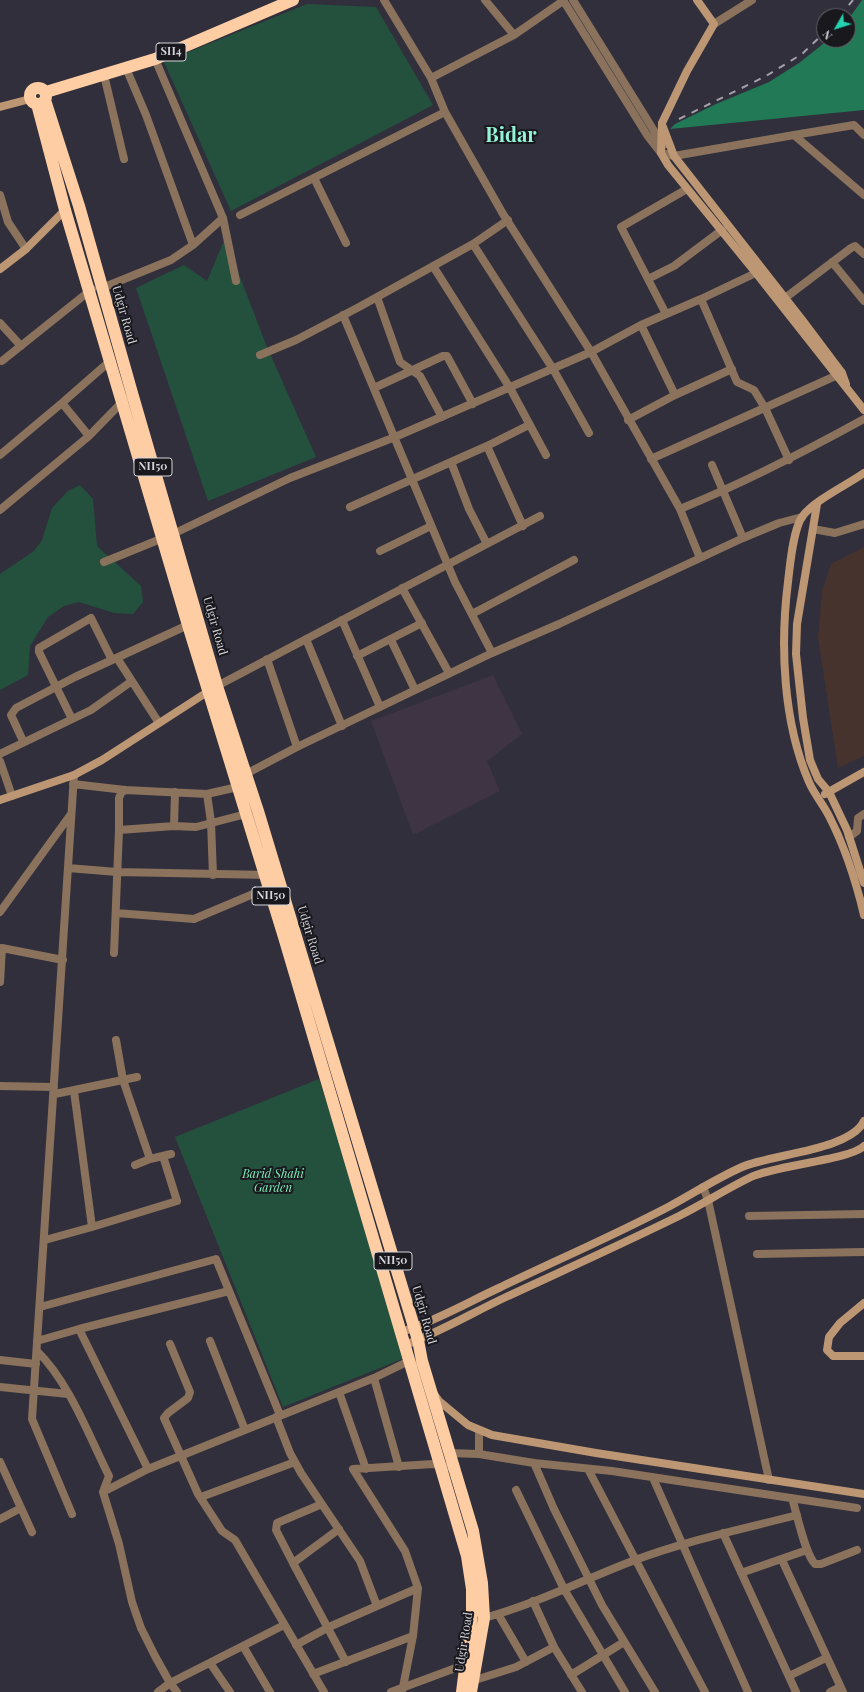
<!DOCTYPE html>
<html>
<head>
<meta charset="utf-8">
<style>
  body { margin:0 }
  #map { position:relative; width:864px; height:1692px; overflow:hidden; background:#302f3b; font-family:"Playfair Display",serif }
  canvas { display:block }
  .north { position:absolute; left:816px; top:8px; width:40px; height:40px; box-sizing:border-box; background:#18181d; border:1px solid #646369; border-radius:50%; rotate:231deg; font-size:11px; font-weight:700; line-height:16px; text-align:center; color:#d5d4dc }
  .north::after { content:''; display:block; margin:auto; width:14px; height:18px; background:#23d5af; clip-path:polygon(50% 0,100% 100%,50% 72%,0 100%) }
</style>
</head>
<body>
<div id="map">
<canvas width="864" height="1692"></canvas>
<div class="north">N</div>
</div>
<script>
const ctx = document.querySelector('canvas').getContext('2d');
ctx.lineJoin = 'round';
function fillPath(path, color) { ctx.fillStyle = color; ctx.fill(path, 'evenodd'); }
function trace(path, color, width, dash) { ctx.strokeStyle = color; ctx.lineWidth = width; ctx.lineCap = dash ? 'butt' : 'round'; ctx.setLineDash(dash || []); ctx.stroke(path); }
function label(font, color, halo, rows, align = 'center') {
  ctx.font = font + ' "Playfair Display",serif'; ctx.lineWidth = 4; ctx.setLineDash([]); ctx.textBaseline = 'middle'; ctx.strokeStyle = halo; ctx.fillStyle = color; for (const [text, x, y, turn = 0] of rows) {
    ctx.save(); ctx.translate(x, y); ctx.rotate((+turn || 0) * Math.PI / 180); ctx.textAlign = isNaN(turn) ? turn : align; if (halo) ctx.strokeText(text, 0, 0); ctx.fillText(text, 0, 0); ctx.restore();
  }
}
const industrial = new Path2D(`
  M493,675L522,734L487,761L500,791L413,835L371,721Z`);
const education = new Path2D(`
  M864,547V756L838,768L818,638L822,591L831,564Z`);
const green = new Path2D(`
  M307,4L376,7L433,105L231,211L164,62Z
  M225,238L267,347L316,457L208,501L136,288L184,265L207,281Z
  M80,485L93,499L97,546L141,586L143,602L133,614L114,613L79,602L64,606L48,617L30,646L28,675L0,690V574L34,551L42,540L52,508L68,491Z
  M319,1079L407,1357L283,1407L175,1137Z`);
const forest = new Path2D(`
  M862,0H864V110L670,129L675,124L716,104L769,82L799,63L828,40H848V20Z`);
const street = new Path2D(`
  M384,0L431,78L514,35L563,1
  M485,0L514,35
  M563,0L647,135L661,153L674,156L794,135L864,195
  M573,0L661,142L665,144
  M714,24L752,0
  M155,59L223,218L236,281
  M126,68L146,115L193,245
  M104,75L124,159
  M431,78L445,112L503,214L591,352L680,509C744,483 804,452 864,419
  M794,135L854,125L864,135
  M314,178L346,243
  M0,195L8,222L26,249
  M240,215L445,112
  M473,244L553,369L589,433
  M832,262L864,301
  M433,266L510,388L546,455
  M648,279L674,266L722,230
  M102,288L171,260L193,245L223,218
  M377,297L400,362L420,376L442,417
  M785,298L851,248L855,246L864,254
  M701,299L737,382L754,390L765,408L789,460
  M666,314L621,227L687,189
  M343,315L455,582L492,653
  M0,323L21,346
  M260,355L296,340L359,307L473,244L508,220
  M2,361L92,289
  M374,388L443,356H447L473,404
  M675,395L732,369
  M628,420L675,395L641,325
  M89,436L62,403L110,361
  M487,446L523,526
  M0,455L62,403
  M651,459L842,373
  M451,462L469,509L487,544
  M712,465L743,538
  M350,507L487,446L529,425
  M680,509L700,558
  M0,510L89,436L125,399
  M813,529L835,533L864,524
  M380,551L431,526
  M104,562L173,534L290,478L395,437L591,352L641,325L701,299L762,270
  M402,588L449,673
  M472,614L574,560
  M342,620L380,707
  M306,639L342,726
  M391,640L415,690
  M357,656L422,623
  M117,658L159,723
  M267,659L297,747
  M217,686L540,516
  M72,719L39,652V648L91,618L112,660
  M23,741L11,715L16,708L75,677L188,625
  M0,754L91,710L132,681
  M0,761L12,796
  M242,776L297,747L492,653L559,624L743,538L779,523L802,517
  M73,784L125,790L207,794L242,786
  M207,794L211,822L213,875
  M174,826L175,792
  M119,830V798L121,793L125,790
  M849,837L857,831L858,818L864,814
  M68,868L117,872L269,875
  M0,912L71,814
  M116,913L194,919L272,886
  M114,953L119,830L174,826L196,827L246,814
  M0,982L2,948L63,960
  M116,1040L123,1080L150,1159
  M0,1086L54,1087
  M74,1091L92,1227
  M55,1094L137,1077
  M135,1165L150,1159L171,1154
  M703,1187L708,1200L769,1480
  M749,1216L864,1214
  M45,1240L92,1227L177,1201L163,1156
  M757,1254L864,1252
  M40,1307L216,1259L280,1415
  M37,1341L79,1329
  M210,1341L245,1430
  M170,1344L190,1392L188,1398L168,1413L164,1418L198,1494L222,1531L235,1540L324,1692
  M37,1351C69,1382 89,1436 109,1476L103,1492L119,1544L132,1602L141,1628L155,1656L170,1683L177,1692
  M0,1360L36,1364
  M374,1378L399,1467
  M0,1387L68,1394
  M339,1392L366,1469
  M276,1417L290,1453L301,1473L360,1561L377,1606
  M479,1431V1454L534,1463L612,1471L857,1508
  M449,1453L479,1454
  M0,1462L32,1532
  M534,1463L554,1509L602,1605L655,1692
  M148,1469L79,1329L229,1291
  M588,1469L705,1692
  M653,1478L748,1692
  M516,1490L564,1589L625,1692
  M103,1492L148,1469L374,1378L409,1361
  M201,1497L295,1462
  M792,1498C797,1514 805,1554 815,1564H821L857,1550
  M72,1514L32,1419L74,775
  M0,1519L21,1508
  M339,1529L293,1563L346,1662
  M723,1533L796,1692
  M782,1560L843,1692
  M293,1563L276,1530L277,1523L322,1504
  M741,1573L807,1550
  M533,1601L554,1647L582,1692
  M498,1614L526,1662
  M484,1618C536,1604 585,1579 635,1560C688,1540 743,1529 797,1515
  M296,1645L329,1627L418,1588
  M243,1646L270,1692
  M210,1663L230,1692
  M313,1674L413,1636
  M571,1675L624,1642
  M789,1676L826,1658
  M472,1681L516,1667L554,1647
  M158,1692L170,1683L284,1625
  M391,1692L469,1663
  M402,1692L413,1636L418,1588L405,1551L353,1469L433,1464L454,1468
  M830,1692L840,1687`);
const secondary = new Path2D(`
  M697,0L714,24L687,71L662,123L661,153L668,165L756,273L864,410
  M0,107L30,99
  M663,127L674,156L803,321L842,373L846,384
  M0,269L26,249L65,210
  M864,473C847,485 813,501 802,517C793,530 790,565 788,582C780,645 783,722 809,782C814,794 823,804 829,816C845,847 856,881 864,915
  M817,504L797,624L796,654L803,718L810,760L818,779L829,792L847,830L864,883
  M825,794L864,772
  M0,800L74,775L102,760L212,689
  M864,1303L840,1323L829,1337L827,1350L833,1356H864
  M401,1332C436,1321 468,1302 501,1287C557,1260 615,1235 670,1206C694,1193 717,1178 742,1167C772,1154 851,1150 864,1121
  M405,1345C440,1332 472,1313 506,1297C564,1270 622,1244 679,1216C703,1204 726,1189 751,1177C776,1165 850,1160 864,1146
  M434,1394L439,1401L468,1425L492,1435L596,1453L864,1494`);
const highway = new Path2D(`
  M30 96a8 8 0 1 1 16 0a8 8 0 1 1-16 0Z
  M46,92L155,59L293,0
  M45,100L79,206L132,393L217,686L258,811L418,1340L422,1361L473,1531L482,1583L484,1618L471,1692
  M37,104L65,210L188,625L284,937L467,1556L472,1589V1614L462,1692`);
const rail = new Path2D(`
  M840,16L853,0
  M679,119L766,76L802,54L824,33`);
const shields = [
  [171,52,30],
  [153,467,38],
  [271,896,38],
  [393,1261,38]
];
const shieldNames = [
  ["SH4",171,52],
  ["NH50",153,467],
  ["NH50",271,896],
  ["NH50",393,1261]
];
const streetNames = [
  ["Udgir Road",124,315,74],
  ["Udgir Road",215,626,74],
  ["Udgir Road",310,935,73],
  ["Udgir Road",424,1315,74],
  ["Udgir Road",464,1642,-81]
];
const parkNames = [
  ["Barid Shahi",273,1174],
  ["Garden",273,1188]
];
const townNames = [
  ["Bidar",511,136]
];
fillPath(industrial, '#3e3444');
fillPath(education, '#47332e');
fillPath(green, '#24513d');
fillPath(forest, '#227956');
trace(street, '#8a725c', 8);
trace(secondary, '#bd9673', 8);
trace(highway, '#fecda3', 12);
trace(rail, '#a2a1ab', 2, [7, 7]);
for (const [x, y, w] of shields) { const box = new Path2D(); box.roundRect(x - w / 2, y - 9, w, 18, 3); ctx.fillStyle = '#18181d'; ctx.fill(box); trace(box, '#d5d4dc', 1); }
label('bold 11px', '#d5d4dc', null, shieldNames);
label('12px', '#d5d4dc', '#18181d', streetNames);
label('italic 12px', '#7bedb9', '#18181d', parkNames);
label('bold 20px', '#93f3d7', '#18181d', townNames);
</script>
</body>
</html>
